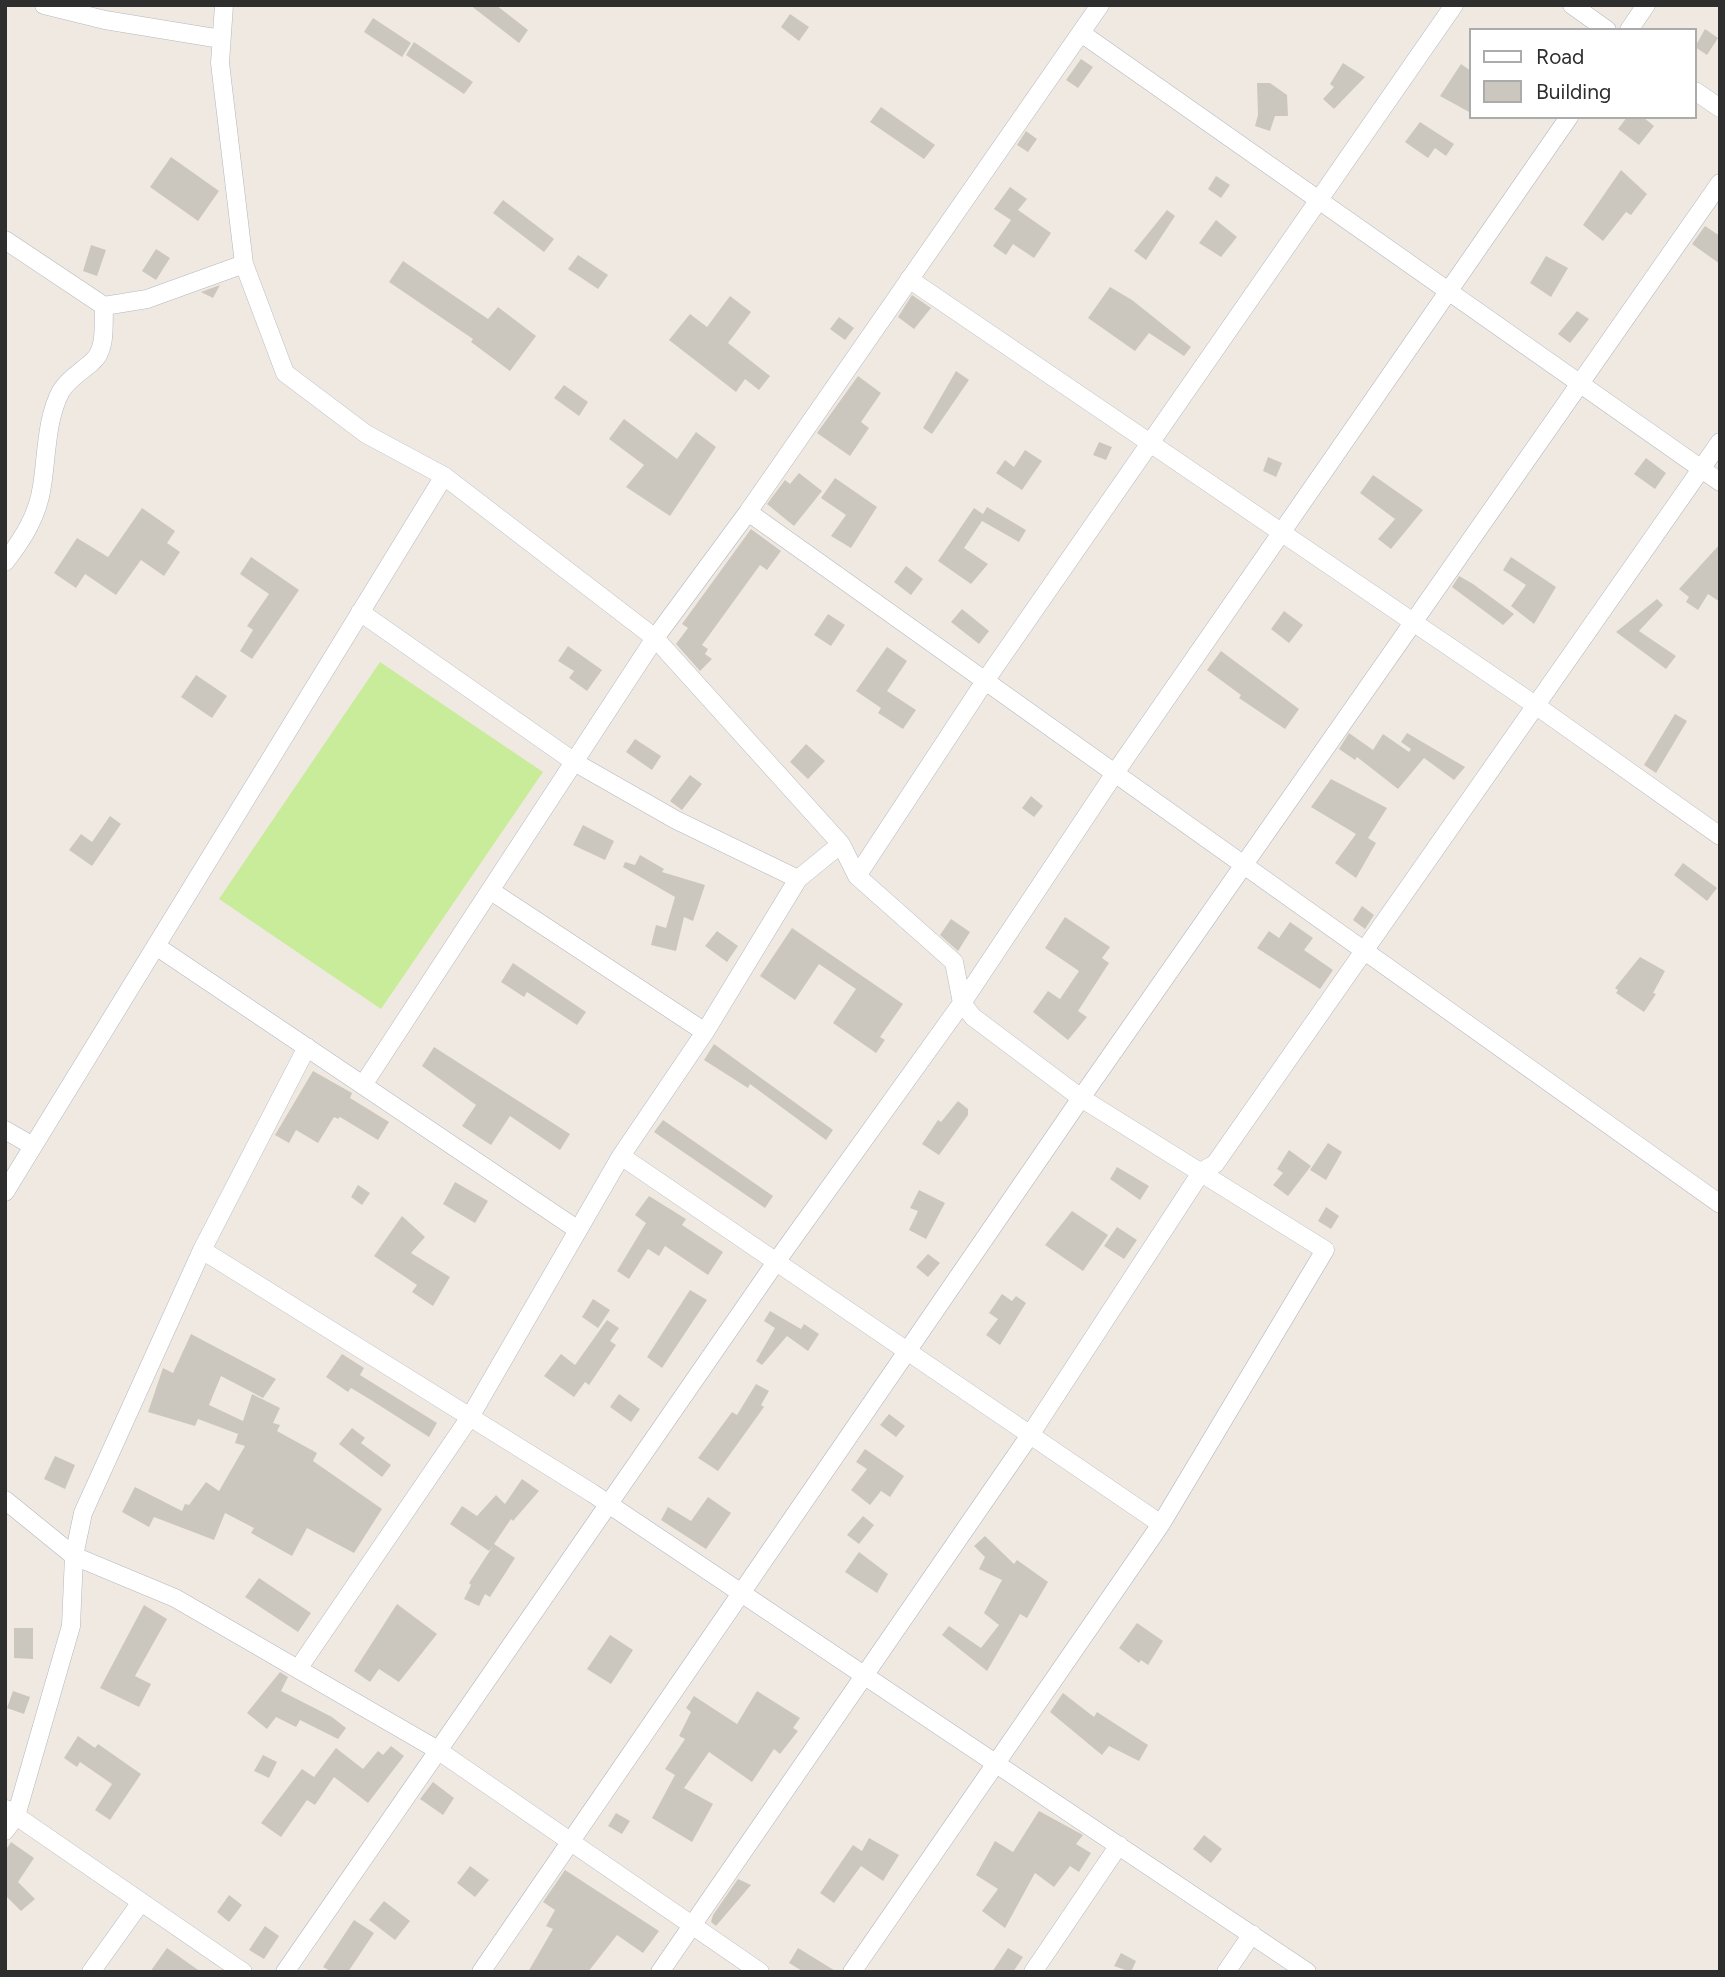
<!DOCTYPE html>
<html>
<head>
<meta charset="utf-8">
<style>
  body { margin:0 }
  #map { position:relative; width:1725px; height:1977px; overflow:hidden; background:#efe9e1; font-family:Figtree,sans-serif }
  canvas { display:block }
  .frame { position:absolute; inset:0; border:7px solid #2e2e2e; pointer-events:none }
  .legend { position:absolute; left:1469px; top:28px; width:228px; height:91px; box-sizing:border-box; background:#fff; border:2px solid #ababab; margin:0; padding:9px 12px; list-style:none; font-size:21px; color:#2e2e2e }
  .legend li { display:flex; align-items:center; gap:14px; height:35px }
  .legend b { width:35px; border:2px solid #ababab }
</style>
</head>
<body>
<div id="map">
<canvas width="1725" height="1977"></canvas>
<div class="frame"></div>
<ul class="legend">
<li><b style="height:9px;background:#fff"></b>Road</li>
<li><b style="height:19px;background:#cbc7bf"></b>Building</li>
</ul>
</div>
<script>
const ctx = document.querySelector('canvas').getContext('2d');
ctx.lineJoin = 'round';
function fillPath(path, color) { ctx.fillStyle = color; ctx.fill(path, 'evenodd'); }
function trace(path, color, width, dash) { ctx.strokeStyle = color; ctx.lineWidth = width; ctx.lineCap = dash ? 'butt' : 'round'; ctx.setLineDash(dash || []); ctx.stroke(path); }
const pitch = new Path2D(`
  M380,662L543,772L381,1009L219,899Z`);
const building = new Path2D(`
  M470,5H496L528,30L519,43Z
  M790,14L809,27L799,41L781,27Z
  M373,18L411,43L402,57L364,32Z
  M1705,29L1718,38L1707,55L1695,47Z
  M414,42L473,82L464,94L406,55Z
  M1081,59L1093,67L1078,88L1066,80Z
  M1343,63L1365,77L1334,109L1323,99L1334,87L1330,84Z
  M1461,64L1471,71V113L1440,96Z
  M1257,83H1270L1287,95L1288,116H1275L1270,131L1255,126L1258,115Z
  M881,107L935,145L924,159L870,122Z
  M1627,117H1643L1654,126L1639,145L1618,129Z
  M1420,122L1454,144L1446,156L1435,148L1428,158L1405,142Z
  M1026,131L1037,139L1028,152L1017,145Z
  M171,157L219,191L198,221L150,187Z
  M1621,170L1647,194L1631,215L1626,212L1603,241L1583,225Z
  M1216,176L1230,185L1221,198L1208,189Z
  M1010,187L1027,199L1018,210L1051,233L1034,258L1013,244L1006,255L993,246L1011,220L994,209Z
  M503,200L554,239L544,252L493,213Z
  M1167,210L1175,216L1146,260L1134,251Z
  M1216,220L1237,237L1221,257L1199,243Z
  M1705,226L1720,236V264L1692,244Z
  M91,245L106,250L97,276L83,271Z
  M156,249L170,258L156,280L142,271Z
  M578,255L608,275L598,289L568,269Z
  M1546,256L1568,268L1551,297L1530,283Z
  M403,261L488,319L498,307L536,336L510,371L471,342L473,339L389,282Z
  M220,285L213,298L201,292Z
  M1110,287L1132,300L1191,347L1184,356L1149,333L1135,351L1088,318Z
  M912,295L931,308L914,329L898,317Z
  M730,296L751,312L728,343L770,376L759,390L745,379L736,392L669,340L690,314L707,327Z
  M1577,311L1589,319L1570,343L1558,334Z
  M839,317L854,328L845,340L830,329Z
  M956,371L969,380L932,434L923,428Z
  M858,376L881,393L861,422L869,428L850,456L817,433Z
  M564,385L588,402L579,416L554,398Z
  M624,419L677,459L696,432L716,447L670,516L626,487L644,465L609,439Z
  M1099,442L1112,447L1106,460L1093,455Z
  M1025,450L1042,461L1022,490L996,473L1005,460L1014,467Z
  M1268,457L1282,463L1276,477L1263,471Z
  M1646,458L1666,473L1655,489L1634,474Z
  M799,473L822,491L794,526L767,504L785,480L790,484Z
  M1373,475L1423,510L1391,549L1378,539L1395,519L1360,493Z
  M835,478L877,507L851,548L831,536L846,515L821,498Z
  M987,507L1026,530L1019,542L982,521L964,548L988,564L971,584L938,561L974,508L983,514Z
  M142,508L175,531L167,543L180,552L164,576L141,560L116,595L85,574L76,588L54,573L77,538L108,557Z
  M751,529L781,551L767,570L760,565L702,645L708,649L705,654L712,659L700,671L676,644L688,628L682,624Z
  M1720,544V602L1708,594L1698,610L1686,602L1689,597L1679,589Z
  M251,557L299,590L252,659L240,651L253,630L247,626L269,594L240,574Z
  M1511,557L1556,587L1534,624L1511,606L1526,585L1503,570Z
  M906,566L923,579L911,595L894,582Z
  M1459,576L1473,584L1514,614L1503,625L1452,587Z
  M1657,599L1663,605L1639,631L1676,656L1666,669L1616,632Z
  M962,609L989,631L979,644L951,622Z
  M1284,611L1303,625L1289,643L1271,629Z
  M828,614L845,625L831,646L814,635Z
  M568,646L602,670L587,691L569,678L574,671L558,661Z
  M887,647L907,661L887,691L916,710L903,729L878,713L881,708L856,691Z
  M1221,651L1299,709L1285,729L1239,698L1241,695L1207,670Z
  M196,675L227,696L212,718L181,697Z
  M1675,714L1687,721L1656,773L1644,765Z
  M1349,733L1373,750L1383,734L1409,752L1411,749L1401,742L1407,733L1465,767L1454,780L1424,758L1398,789L1357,757L1355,760L1339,749Z
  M635,739L661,756L652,770L626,752Z
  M806,744L825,761L808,779L790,762Z
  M690,775L702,784L682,810L670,801Z
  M1331,779L1387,808L1368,838L1376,843L1356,878L1335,863L1356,834L1311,807Z
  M1031,796L1043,806L1034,817L1022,808Z
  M110,816L121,824L92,866L69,850L81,834L92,842Z
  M583,825L614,841L605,860L573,845Z
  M640,855L664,869L662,872L705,885L693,921L684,917L676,951L651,945L656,925L666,928L675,897L623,867L625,862L635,865Z
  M1683,863L1717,888L1707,901L1674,875Z
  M1362,906L1374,915L1365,929L1353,920Z
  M1065,917L1110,947L1102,958L1109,963L1078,1011L1087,1017L1068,1040L1033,1012L1048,991L1060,999L1079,971L1045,948Z
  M951,919L970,932L958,951L940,935Z
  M1290,922L1313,938L1304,950L1333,970L1320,989L1257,948L1269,931L1279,938Z
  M792,928L903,1004L880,1037L885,1040L876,1053L833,1023L856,989L819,964L795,1000L760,976Z
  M717,931L738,946L727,962L705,946Z
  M1640,957L1665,971L1653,993L1656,994L1644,1012L1616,993L1618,990L1615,988Z
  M513,963L586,1012L577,1025L527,992L524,997L501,982Z
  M714,1044L833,1130L826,1140L750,1084L748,1088L704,1060Z
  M434,1047L570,1134L560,1150L510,1116L491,1145L462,1126L476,1105L422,1066Z
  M313,1071L352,1093L350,1098L389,1122L378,1140L340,1117L338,1119L334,1117L318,1143L296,1130L289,1143L275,1135Z
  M958,1101L968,1109V1115L939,1155L922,1144L938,1120L941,1122Z
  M663,1120L773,1196L765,1208L654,1132Z
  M1328,1143L1342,1152L1326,1180L1310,1170Z
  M1289,1150L1311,1166L1288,1196L1273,1185L1283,1173L1277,1169Z
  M1117,1167L1149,1186L1140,1200L1110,1179Z
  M455,1182L488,1201L475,1223L443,1204Z
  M358,1185L370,1193L362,1205L351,1197Z
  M919,1190L945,1203L926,1239L909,1230L918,1211L910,1208Z
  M649,1196L686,1219L682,1225L723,1252L708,1275L665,1246L659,1256L648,1249L629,1279L617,1271L646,1223L635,1215Z
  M1326,1207L1339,1216L1331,1229L1318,1221Z
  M1072,1211L1108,1235L1083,1271L1045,1245Z
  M402,1216L425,1237L411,1253L450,1277L433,1306L412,1292L417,1285L374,1256Z
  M1117,1227L1137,1240L1124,1259L1104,1246Z
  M928,1254L940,1263L928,1277L916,1267Z
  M690,1290L707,1300L662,1368L647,1357Z
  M1002,1294L1012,1301L1016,1296L1026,1303L1000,1345L986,1335L998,1319L989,1313Z
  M593,1299L610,1310L598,1328L582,1317Z
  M770,1311L801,1329L804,1324L819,1334L808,1351L787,1336L762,1365L756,1361L775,1328L764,1321Z
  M607,1320L619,1328L610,1341L616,1345L589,1385L585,1382L574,1397L544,1376L561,1354L575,1365Z
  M191,1334L276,1379L263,1398L221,1376L209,1405L243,1421L252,1394L280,1408L273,1423L280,1425L277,1431L317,1453L313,1461L382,1509L354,1553L307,1528L292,1556L251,1533L254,1528L225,1513L214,1540L154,1517L149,1527L122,1512L135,1487L182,1511L185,1504L189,1505L206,1482L219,1491L245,1446L235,1443L238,1434L198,1419L195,1426L148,1412L163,1368L173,1373Z
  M342,1354L364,1368L360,1375L437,1423L429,1437L371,1400L351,1388L348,1392L326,1377Z
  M756,1384L769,1391L761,1405L764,1407L718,1471L698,1458L732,1412L737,1415Z
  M619,1394L640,1409L631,1422L610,1407Z
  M889,1414L905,1426L896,1437L880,1425Z
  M352,1428L365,1438L361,1443L391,1465L382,1477L339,1444Z
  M865,1449L904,1476L890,1497L881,1491L870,1505L851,1490L867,1469L856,1462Z
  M55,1456L75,1465L65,1489L44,1479Z
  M522,1479L539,1491L513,1521L511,1519L494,1544L515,1558L490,1597L485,1594L479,1606L464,1599L471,1585L469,1583L493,1546L489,1551L450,1524L462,1506L477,1516L496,1495L505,1504Z
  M708,1497L731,1513L706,1549L661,1520L668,1507L691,1521Z
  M863,1516L874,1525L859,1544L847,1535Z
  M985,1536L1014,1564L1017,1560L1048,1582L1027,1618L1020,1614L987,1671L942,1635L949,1626L981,1648L999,1625L984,1613L1002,1580L979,1569L985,1557L974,1546Z
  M859,1552L888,1574L877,1593L845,1572Z
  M259,1578L311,1613L298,1632L245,1597Z
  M397,1604L437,1634L399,1682L379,1669L370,1682L354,1671Z
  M144,1605L167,1619L135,1676L151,1684L139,1707L100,1688Z
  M1137,1623L1163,1641L1148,1665L1141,1660L1139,1663L1119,1648Z
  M14,1628H33V1659L14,1658Z
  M610,1635L633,1650L611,1684L587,1669Z
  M280,1672L288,1677L281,1691L332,1717L346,1728L338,1739L300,1720L296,1727L276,1717L267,1729L247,1713Z
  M13,1691L30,1697L24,1714L7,1708Z
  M757,1691L800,1718L793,1728L798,1731L780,1754L774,1749L752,1782L709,1752L684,1788L713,1804L692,1842L652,1818L675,1775L665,1769L685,1739L679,1736L691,1712L686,1708L694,1696L737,1724Z
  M1063,1693L1094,1717L1097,1712L1148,1745L1139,1761L1109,1746L1102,1755L1050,1712Z
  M78,1736L95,1748L98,1744L141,1774L110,1820L95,1810L112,1784L80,1762L77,1767L64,1758Z
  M391,1746L404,1756L368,1803L334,1777L315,1805L307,1800L281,1837L261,1823L302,1769L314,1777L336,1748L363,1769L378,1751L383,1755Z
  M263,1755L277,1762L269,1778L254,1771Z
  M433,1782L454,1798L443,1815L420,1799Z
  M1039,1811L1083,1835L1076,1844L1091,1853L1079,1872L1070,1866L1054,1887L1035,1873L1005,1928L982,1911L998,1889L976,1875L995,1841L1013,1852Z
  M616,1813L630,1821L622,1834L608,1826Z
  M1204,1835L1222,1849L1211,1863L1193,1849Z
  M869,1838L899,1855L883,1881L861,1866L834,1903L820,1893L853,1845L862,1851Z
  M11,1842L34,1858L18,1882L35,1899L21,1911L7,1897L5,1901V1851Z
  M470,1866L489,1880L475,1897L457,1883Z
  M565,1870L659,1931L643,1953L617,1935L588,1972H528L553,1929L546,1926L555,1910L543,1902Z
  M738,1879L751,1885L716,1926L711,1922L713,1915Z
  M229,1895L242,1905L229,1922L217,1912Z
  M384,1901L410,1921L395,1940L369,1920Z
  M354,1920L374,1933L348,1972H332L323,1967Z
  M265,1926L279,1936L264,1959L249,1950Z
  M167,1948L201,1972H150Z
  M798,1948L837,1972H804L789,1963Z
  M1008,1948L1023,1957L1013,1972H992Z
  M1121,1953L1136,1961L1131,1972L1114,1966Z`);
const street = new Path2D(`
  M44,5L105,20L221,39
  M224,5L220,63L244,264L285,373L366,434L444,476L655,638L841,844L857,876L954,962L962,1003L973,1017L1081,1098L1325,1250L1161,1524L852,1972
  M1572,5L1607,30
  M1629,30L1646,5
  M1081,33L1720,482
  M1695,91L1720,108
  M5,240L104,306
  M909,279L1538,707L1720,836
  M748,512L1720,1204
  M5,562C23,539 38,515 42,486C47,455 46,419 61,391C69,378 81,372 92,362C107,350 103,323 104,306L147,299L244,264
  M360,612L576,763L676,820L798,879
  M857,876L985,681L1454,5
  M491,891L705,1032
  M156,946L578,1230
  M363,1085L655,638L748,512L1100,5
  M5,1130L33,1146
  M621,1156L1161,1524
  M5,1192L444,476
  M202,1250L592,1493L1307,1972
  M5,1500L74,1556L175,1598L436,1749L760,1972
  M298,1669L470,1417L621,1156L705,1032L798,879L841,844
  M6,1809L243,1972
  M5,1831L16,1816L71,1626L74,1556L83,1513L202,1250L307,1047
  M91,1972L141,1902
  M285,1972L776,1262L962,1003L1115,773L1569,117
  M481,1972L1081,1098L1720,183
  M660,1972L1030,1435L1202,1171L1215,1164L1720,442
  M1033,1972L1119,1845
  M1226,1972L1252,1934`);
fillPath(pitch, '#c9ec9a');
fillPath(building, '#cbc7bf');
trace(street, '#b4b7c1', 19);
trace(street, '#fff', 18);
</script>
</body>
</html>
